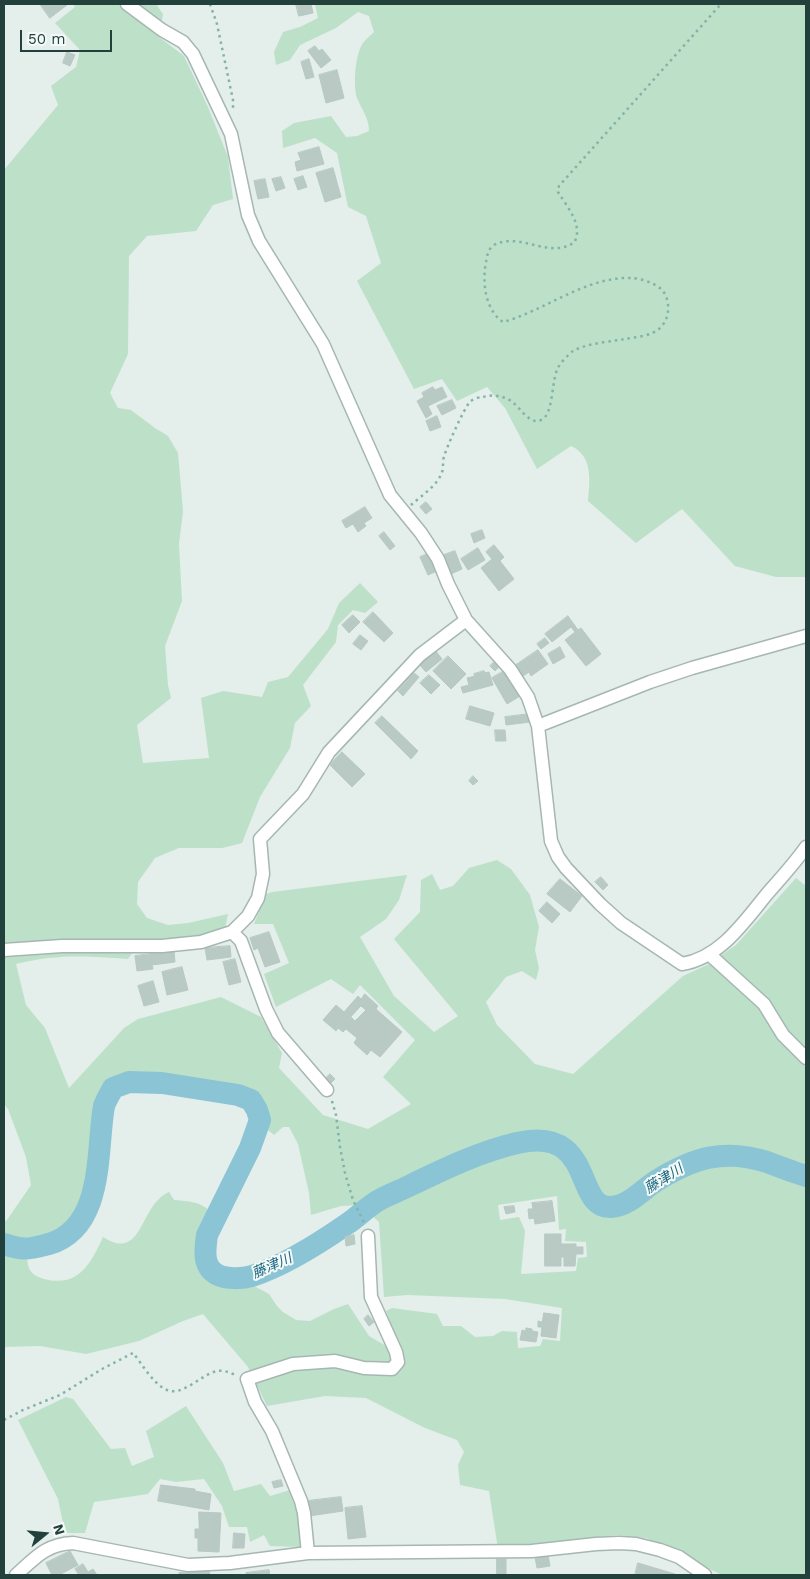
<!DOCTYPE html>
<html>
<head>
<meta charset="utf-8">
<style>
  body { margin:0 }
  #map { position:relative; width:810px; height:1579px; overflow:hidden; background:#e4eeeb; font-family:"Work Sans",sans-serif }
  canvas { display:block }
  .frame { position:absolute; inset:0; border:5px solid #22413c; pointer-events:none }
  .north { position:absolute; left:20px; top:1509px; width:50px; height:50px; -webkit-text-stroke:4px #f5faf8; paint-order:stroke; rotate:73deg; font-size:14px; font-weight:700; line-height:20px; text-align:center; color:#22413c }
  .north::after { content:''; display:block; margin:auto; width:18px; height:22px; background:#22413c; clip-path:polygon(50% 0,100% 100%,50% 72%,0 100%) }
  .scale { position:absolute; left:20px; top:30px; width:92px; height:22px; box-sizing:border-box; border:2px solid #22413c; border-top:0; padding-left:6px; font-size:15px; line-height:18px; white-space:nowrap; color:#22413c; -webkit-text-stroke:4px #f5faf8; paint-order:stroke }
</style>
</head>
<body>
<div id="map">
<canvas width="810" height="1579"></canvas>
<div class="frame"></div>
<div class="north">N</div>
<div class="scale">50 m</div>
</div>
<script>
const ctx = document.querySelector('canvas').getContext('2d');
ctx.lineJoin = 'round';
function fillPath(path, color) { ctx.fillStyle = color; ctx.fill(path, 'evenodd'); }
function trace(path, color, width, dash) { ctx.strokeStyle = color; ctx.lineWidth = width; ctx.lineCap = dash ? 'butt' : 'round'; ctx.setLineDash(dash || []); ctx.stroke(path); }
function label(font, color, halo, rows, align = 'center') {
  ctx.font = font + ' "Work Sans","Noto Sans JP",sans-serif'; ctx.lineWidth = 4; ctx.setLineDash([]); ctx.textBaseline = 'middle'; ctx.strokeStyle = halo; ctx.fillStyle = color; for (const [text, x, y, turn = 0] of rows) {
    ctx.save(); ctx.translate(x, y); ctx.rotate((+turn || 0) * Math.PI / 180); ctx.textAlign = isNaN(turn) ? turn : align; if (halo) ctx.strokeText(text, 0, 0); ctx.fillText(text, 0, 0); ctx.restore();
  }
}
const green = new Path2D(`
  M73,4H156L163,14L159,37L184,56L208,107L228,157L233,199L213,205L196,231L147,236L129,256L128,354L110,393L118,408L131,410L155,428L168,436L178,453L183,511L179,544L182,601L165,646L168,685L171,698L137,725L143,763L209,758L201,698L223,691L262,697L268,682L288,677L328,629L339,603L360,583L378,602L365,613L353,610L338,625L336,642L303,685L311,706L295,723L290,748L260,797L242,843L222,848H179L155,858L138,882L137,904L147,918L168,925L188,923L228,914L225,929L199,939L141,941L128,959C86,956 57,954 16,964L26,1005L45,1028L69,1088L124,1028L138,1019L221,997L261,1017L282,1053L279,1068L323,1115L368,1129L411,1104L383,1077L415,1040L360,985L353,994L331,979L276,1007L264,974L289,963L273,924H254L266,894L272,892L407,875L399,900L386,919L360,937L394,996L434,1032L458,1016L394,939L420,912L421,880L432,874L440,890L453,886L469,868L497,860L511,869L530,895L539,927L535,950L539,968L536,980L522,971L506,977L486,1002L497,1025L535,1064L573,1074L683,976L707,965L736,945L796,878L806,886V1575H722L646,1538L617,1535L498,1549L489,1491L460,1485L458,1465L464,1452L457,1440L425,1428L366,1398L325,1396L267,1406L248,1367L203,1314L183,1321L139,1341L86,1354L40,1346L4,1347V1222L7,1220L31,1185L26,1157L8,1109L4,1104V170L58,105L51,86L76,67L80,50L55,23L75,7ZM137,1077L229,1089L252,1098L264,1111L263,1126L274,1135L283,1127H289L298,1144L309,1193L311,1215L341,1206L360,1205L379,1222L384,1297L407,1295L505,1299L562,1308L560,1341L543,1339L540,1346L518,1348L517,1332L502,1331L493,1336L475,1337L461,1326H443L437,1314L392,1308L386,1311L397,1341L386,1346L369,1336L348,1304L334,1309L310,1321L296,1320L283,1312L277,1306L269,1294L222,1269L215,1261L214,1243L221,1221C203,1203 199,1202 174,1200L169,1192C165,1194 161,1196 159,1199C140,1216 139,1260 103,1237C91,1263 79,1288 44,1279C38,1277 32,1275 29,1268C26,1261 28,1254 26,1246C39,1243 55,1240 66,1232C95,1210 98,1130 103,1096L113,1085ZM557,1196L559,1230L566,1229L565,1241L586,1242L587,1257L578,1258L576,1271L521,1274L525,1231L519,1217L500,1220L498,1205Z
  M315,4H806V577H776L735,566L682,509L636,543L588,501C590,480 593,456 571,446L537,469L505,408L487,387L457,401L442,379L414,389L357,281L381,263L366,216L348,207L337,153L315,138L283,148L282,131L294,123L331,116L346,137L357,136L369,131C369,118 362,110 357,98C353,86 355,54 363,43C366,39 370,36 374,32L369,16L358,12L336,28L300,45L290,60L276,65L274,52L283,32L300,27L318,18Z
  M66,1397L73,1399L111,1449L125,1448L132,1466L154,1457L146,1431L186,1406L223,1463L234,1491L261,1484L270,1496L290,1490L299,1516L301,1547L270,1546L264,1535L250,1542L247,1527H229L222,1506L204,1479L176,1482L160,1479L148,1494L94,1502L85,1533H65L58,1499L18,1420Z`);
const river = new Path2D(`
  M4,1244C24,1251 29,1249 49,1244C105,1227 96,1151 104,1106C106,1100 110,1094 113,1088L129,1082L162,1083L238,1095L251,1100L257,1110L260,1120L250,1148L207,1235C205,1250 202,1267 218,1275C227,1279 242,1279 252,1276C283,1266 321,1242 347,1224C359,1216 369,1205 381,1199C390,1194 399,1191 409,1186C444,1169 479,1152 517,1143C596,1125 573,1209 611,1207C629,1206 642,1190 656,1181C693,1158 724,1148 767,1162C780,1167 793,1172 806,1176`);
const building = new Path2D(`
  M40,4H66L67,5L50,18Z
  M296,4H311L313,13L299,16Z
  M315,46L319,51L322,49L331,60L321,68L308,51Z
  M67,52L75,55L70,66L63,63Z
  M309,59L314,77L306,79L301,62Z
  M337,70L344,98L326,103L319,75Z
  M319,147L324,164L297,171L295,162L301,160L298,153Z
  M333,168L341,197L325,202L316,173Z
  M303,176L307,187L298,190L294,179Z
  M281,177L285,188L276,191L272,179Z
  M265,179L269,197L258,199L254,181Z
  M433,387L435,390L442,387L447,397L428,406L432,414L426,418L417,401L424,397L422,393Z
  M452,400L456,408L442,415L437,406Z
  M437,416L441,427L430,431L426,421Z
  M426,502L432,509L426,514L420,507Z
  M365,507L372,518L364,523L366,526L358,532L353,524L346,528L342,521Z
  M482,530L485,538L474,543L471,534Z
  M384,532L395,546L390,550L379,536Z
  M494,545L504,557L500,561L514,579L499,591L481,568L492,559L486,552Z
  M478,548L485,560L468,570L461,559Z
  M455,551L462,569L451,574L444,555Z
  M430,553L437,571L428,575L420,557Z
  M373,612L393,633L384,642L363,622Z
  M353,615L360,622L349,633L342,625Z
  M568,616L578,630L581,628L601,654L586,666L565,640L575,632L571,627L552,642L545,634Z
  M360,635L368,641L361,650L353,644Z
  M545,638L549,643L541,649L537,644Z
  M560,647L565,657L553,664L548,654Z
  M435,650L442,659L426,672L418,663Z
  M538,650L548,664L531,676L529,672L523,676L516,665Z
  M448,656L466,674L451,689L433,671Z
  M495,661L500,666L495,671L490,666Z
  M506,670L520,696L507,704L492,678Z
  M484,671L485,673L489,672L493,685L463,693L461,687L469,685L467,678L475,676L474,674Z
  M414,673L419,677L403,696L398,691Z
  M429,675L440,685L431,694L420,683Z
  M470,706L494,713L490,726L466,719Z
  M530,714V722L506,725L505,717Z
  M382,716L418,751L411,759L375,723Z
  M495,730H505L506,741H496Z
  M342,752L365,774L352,787L330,765Z
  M473,776L478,781L473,785L469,781Z
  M601,877L608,885L603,890L595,882Z
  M560,879L582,896L570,912L547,894Z
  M547,902L560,914L552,923L539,911Z
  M269,932L280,962L265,967L258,948L254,950L250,938Z
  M230,946L231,957L207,960L205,948Z
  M174,951L175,962L152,965L153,969L137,971L135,956Z
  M235,959L241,982L229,985L223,962Z
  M182,967L188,990L167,995L162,972Z
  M153,981L159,1002L144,1006L138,986Z
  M365,994L378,1006L376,1009L402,1032L380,1057L371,1050L367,1055L354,1043L357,1038L346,1029L343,1032L338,1028L336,1031L323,1020L336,1005L344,1012L358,996L361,999ZM361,1006L366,1010L355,1021L351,1017Z
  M330,1074L335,1079L329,1085L324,1080Z
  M552,1201L555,1221L535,1224L534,1218L529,1219L528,1209H533L532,1203Z
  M514,1206L515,1212L506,1214L504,1207Z
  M545,1234H561V1244H576V1247H583V1254H576L575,1266H564V1257H561V1266H545Z
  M354,1235L355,1244L346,1246L345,1237Z
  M544,1313L559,1315L556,1338L541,1336L542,1327H538V1321L542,1322Z
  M368,1315L374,1322L369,1326L364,1319Z
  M526,1328L532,1329V1331L538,1332L536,1342L520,1340L522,1330L526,1331Z
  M281,1480L283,1486L274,1488L272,1482Z
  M161,1485L195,1489V1491L211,1494L209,1510L158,1501Z
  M341,1497L343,1511L309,1516L307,1501Z
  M362,1506L366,1537L348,1539L345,1508Z
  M199,1512L221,1513L219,1552L198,1551V1538H195V1529H199Z
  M234,1533L245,1534L244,1548H233Z
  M70,1551L78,1565L59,1575H52L46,1563Z
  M548,1555L550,1566L537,1568L535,1557Z
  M497,1559H506V1574H497Z
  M638,1563L675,1574L674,1575H635Z
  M83,1564L88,1572L93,1569L97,1575H79L75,1569Z
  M269,1570L270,1575H246V1573Z
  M209,1571L210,1575H180L179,1573Z`);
const path = new Path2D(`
  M210,4L217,24L233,100V108
  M411,505C421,496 438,485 442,472C444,468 442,462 444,457C446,448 464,409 469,403C472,399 479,397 483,397C490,395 498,395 505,398C519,402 527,426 541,420C554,415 551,380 558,368C560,363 569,354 573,351C588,343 608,342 625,339C636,337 652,336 660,328C670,319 671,300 662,290C655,283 640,278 631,278C587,276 544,311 503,322C485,310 482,282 486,262C487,256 488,249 494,245C514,234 538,250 559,248C564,248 569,245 574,243C584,225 567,207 558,192L559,186L721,4
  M332,1101L336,1115L340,1147L345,1173L353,1200L365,1225
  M4,1420L23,1410L60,1395L102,1369L133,1353C143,1365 153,1384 167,1390C182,1397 202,1374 217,1371C223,1370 229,1372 235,1375`);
const street = new Path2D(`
  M127,4L162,30L183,42L193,54L231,134L248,215L259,241L323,344L390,495L421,533L438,559L448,584L466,620L510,669L528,697L538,726L551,841L558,857L566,868L600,904L621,923L682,964C720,958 744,922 767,894C780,879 794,864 806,847
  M538,726L650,682L692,668L806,636
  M232,932L241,941L266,1009L278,1033L327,1090
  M4,950L62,946H162L201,942L232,932L248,916L258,898L263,874L260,839L303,794L329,752L420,655L466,620
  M709,954L764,1004L783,1035L806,1058
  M308,1553L304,1513L301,1501L272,1431L255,1402L247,1379L293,1364L335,1361L364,1368L392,1369L398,1362L396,1352L371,1297L368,1236
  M16,1575C35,1558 46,1544 73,1543L188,1565L230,1563L308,1553L532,1551L596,1544L619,1543L636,1544L660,1550L679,1557L705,1575`);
const waterNames = [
  ["藤津川",664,1179,-32],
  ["藤津川",272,1266,-24]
];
fillPath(green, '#bde0c9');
trace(river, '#8bc4d5', 22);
fillPath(building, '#b9c9c4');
trace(building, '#b6c9c3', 1);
trace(street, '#a6b7b3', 15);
trace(path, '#83b3a8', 2.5, [2.5, 4]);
trace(street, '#fff', 12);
label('italic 14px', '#196781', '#f5faf8', waterNames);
</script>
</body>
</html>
